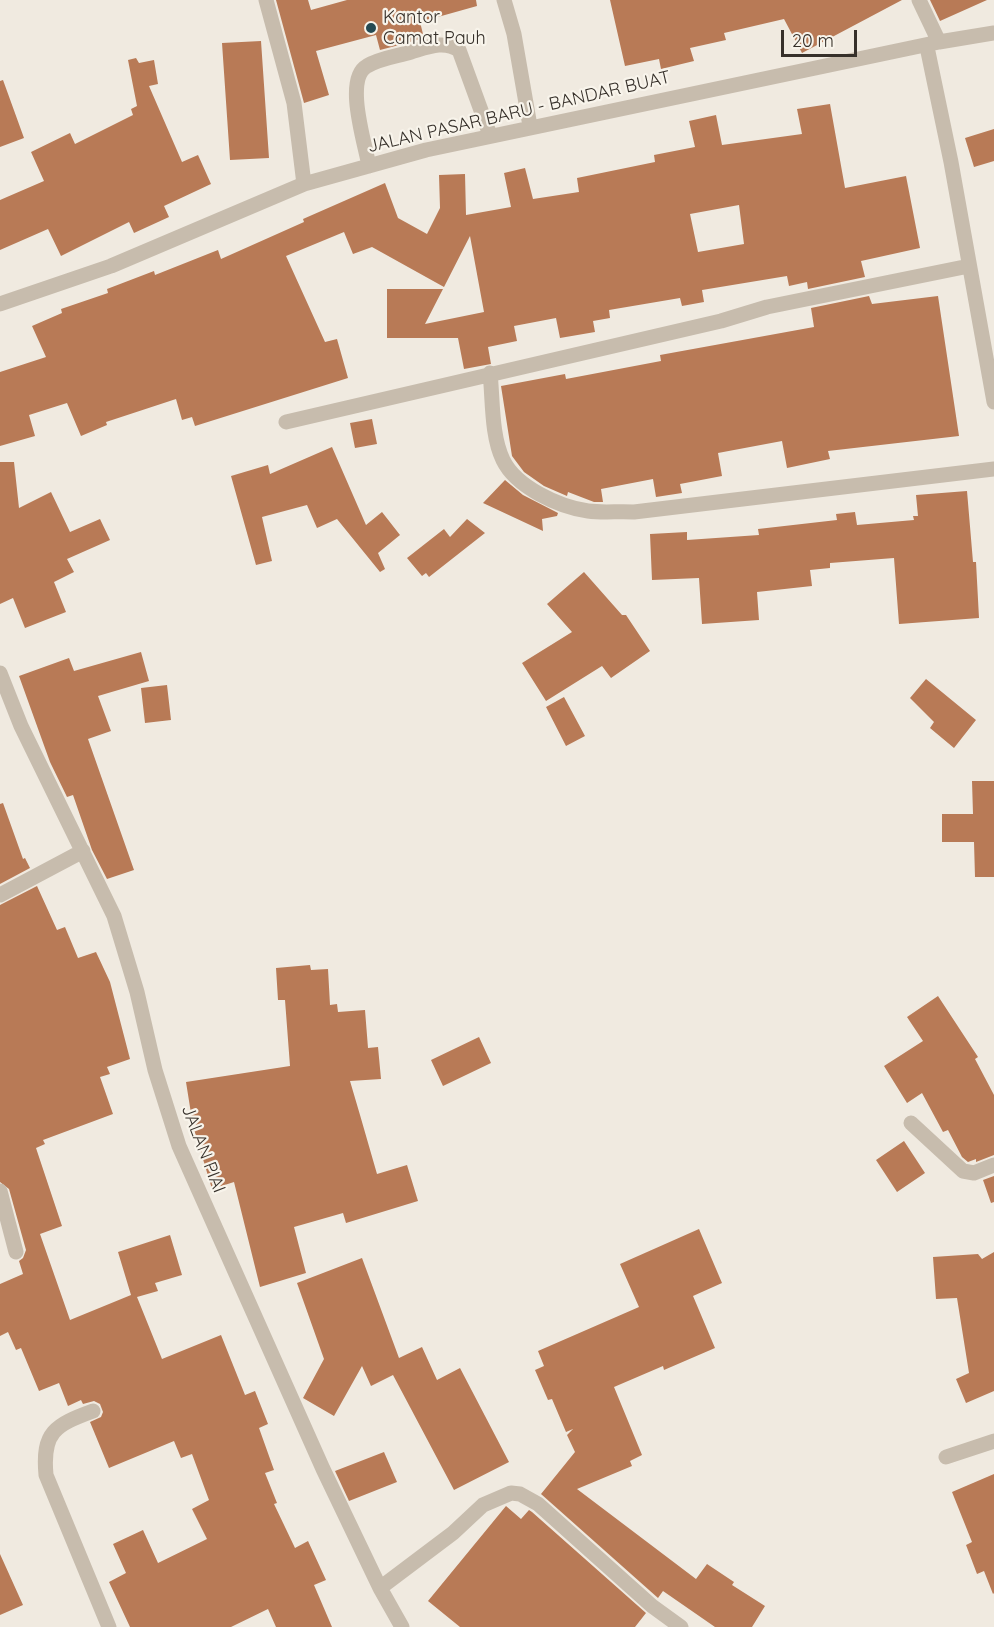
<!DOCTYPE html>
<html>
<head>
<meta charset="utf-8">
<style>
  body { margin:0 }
  #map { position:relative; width:994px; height:1627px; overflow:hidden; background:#f0eae0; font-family:Quicksand,sans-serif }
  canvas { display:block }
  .scale { position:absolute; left:781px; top:30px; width:76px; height:27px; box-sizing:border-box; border:3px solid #36302a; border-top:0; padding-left:8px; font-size:18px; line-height:21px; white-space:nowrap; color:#36302a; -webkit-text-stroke:4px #f8f4eb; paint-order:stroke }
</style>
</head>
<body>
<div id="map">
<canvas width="994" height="1627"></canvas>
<div class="scale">20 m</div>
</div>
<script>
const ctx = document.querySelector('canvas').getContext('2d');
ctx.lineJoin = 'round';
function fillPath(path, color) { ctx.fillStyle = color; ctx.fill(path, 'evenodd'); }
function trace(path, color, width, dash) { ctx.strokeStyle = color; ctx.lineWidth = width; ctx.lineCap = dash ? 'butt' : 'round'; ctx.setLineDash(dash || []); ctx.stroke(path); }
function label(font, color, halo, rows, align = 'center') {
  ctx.font = font + ' Quicksand,sans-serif'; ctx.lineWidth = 4.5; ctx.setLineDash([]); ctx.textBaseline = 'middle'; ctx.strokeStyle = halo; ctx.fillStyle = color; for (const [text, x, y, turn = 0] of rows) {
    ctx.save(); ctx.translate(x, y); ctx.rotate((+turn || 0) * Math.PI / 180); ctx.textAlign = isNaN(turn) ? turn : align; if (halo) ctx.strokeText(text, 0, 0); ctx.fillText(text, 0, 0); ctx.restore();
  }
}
const building = new Path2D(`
  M276,0H308L311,10L347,0H476L477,6L420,22L424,38L403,44L380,50L376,35L316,51L329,95L304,103Z
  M610,0H902L802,53L784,19L724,33L726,40L690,48L694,61L661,69L659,59L625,66Z
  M930,0H987L940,21Z
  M261,41L269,158L230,160L222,43Z
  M136,58L139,63L154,60L158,84L149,86L182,162L198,155L211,184L164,206L169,217L134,233L129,222L61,256L48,229L0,250V200L44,181L31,152L70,133L75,144L133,115L131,109L137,106L128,60Z
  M3,80L24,138L0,147V81Z
  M830,104L845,188L906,176L920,248L861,261L865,277L808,289L807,282L789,286L787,276L702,290L704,302L682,306L680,298L609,310L610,318L593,321L595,332L560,338L556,318L514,326L517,341L488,347L491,364L464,369L458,338H387V289H443L425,324L484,312L470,236L444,287L372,247L353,254L344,232L286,256L325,342L337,339L348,378L195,426L192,417L182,420L176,399L106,422L107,425L81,436L67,403L29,415L35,436L0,446V372L46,357L32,326L62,313L61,309L108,293L107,289L154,271L155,275L218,250L221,259L304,222L303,219L385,183L398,218L427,234L440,208L439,175L465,174L466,215L511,207L504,173L525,168L533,199L579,192L577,178L655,162L654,155L695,147L689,121L716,115L722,145L802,134L797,109ZM739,205L744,244L698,252L690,214Z
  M994,129V161L974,167L965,138Z
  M869,296L872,304L938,296L959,436L828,451L830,459L787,468L782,441L718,453L722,476L680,484L682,493L656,497L653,479L601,489L603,502H594L568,492L567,496L544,486L524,472L512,456L501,386L565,374L566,379L661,361L660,355L814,327L811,308Z
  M372,419L377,444L355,448L350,423Z
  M332,447L366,525L382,512L400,535L378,553L385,569L380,572L337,519L317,528L307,505L262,517L272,561L256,565L231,476L268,465L270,474Z
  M0,462H14L19,508L51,492L70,532L100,519L110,540L67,559L74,572L54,582L66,612L25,628L13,598L0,604Z
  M505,480L523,495L558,513L557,516L542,519L543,531L483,503Z
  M967,491L973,562H976L979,618L899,624L894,558L830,563V568L810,570L812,586L757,592L759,620L702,624L699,578L652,580L650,534L687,532V540L759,535L758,529L837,520L836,514L855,512L857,525L914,520L913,516H918L916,495Z
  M467,519L485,533L429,577L426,573L422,576L407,558L444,529L450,537Z
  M584,572L622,615H626L650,651L611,678L602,666L546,701L522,663L572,632L547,604Z
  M141,652L149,681L98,696L111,731L88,739L134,870L107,879L92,850L73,795L67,797L50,762L19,676L69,658L74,671Z
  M926,679L976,720L954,748L930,728L934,722L910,698Z
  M167,685L171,720L145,723L141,688Z
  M564,697L585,736L566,746L546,707Z
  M972,781H994V877H975L974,842H942V814H973Z
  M3,803L23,859L25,858L30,868L0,884V804Z
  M37,886L57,930L65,927L78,958L96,952L110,982L130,1059L107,1067L110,1074L100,1077L113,1114L43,1140L45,1144L36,1148L62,1226L40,1234L70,1320L131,1295L118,1252L170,1235L182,1275L155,1283L158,1291L137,1297L162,1359L221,1335L245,1395L255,1391L268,1424L259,1428L274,1470L265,1473L277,1503L274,1504L295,1548L308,1541L326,1580L314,1585L332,1627H276L268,1609L231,1627H130L109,1582L126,1573L113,1544L143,1530L158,1563L207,1539L192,1509L209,1500L192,1454L181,1458L174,1441L109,1468L90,1422L101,1417L103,1412L100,1404L94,1401L83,1404L81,1400L68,1406L59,1383L39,1391L21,1348L16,1350L8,1332L0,1336V1284L23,1274L19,1261L23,1258L26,1250L9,1189L0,1182V905Z
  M310,965L311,970L328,969L330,1005L337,1004L338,1012L365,1010L368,1048L378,1047L381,1079L350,1081L360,1115L377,1174L407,1165L418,1201L346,1223L343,1213L294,1227L306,1273L260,1287L234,1182L212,1189L193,1126L186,1082L290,1066L285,1000H278L276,968Z
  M938,996L978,1057L975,1059L994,1095V1155L976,1162V1159L968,1162L962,1157L948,1130L943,1132L922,1093L907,1103L884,1066L923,1041L907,1017Z
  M479,1037L491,1063L443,1086L431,1060Z
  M904,1141L925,1173L897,1192L876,1160Z
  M994,1176V1202L991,1203L983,1180Z
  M699,1229L722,1283L693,1296L715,1348L664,1370L663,1366L614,1387L642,1455L630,1461L632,1466L577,1489L696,1579L707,1564L734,1582L732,1585L765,1606L752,1627H715L663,1591L658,1598L541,1494L575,1452L567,1435L573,1429L566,1432L552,1399L548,1400L535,1370L544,1366L538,1351L639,1307L620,1264Z
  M994,1252V1391L966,1403L956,1379L969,1373L957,1298L936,1299L933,1257L978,1254L982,1259Z
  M362,1258L399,1358L422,1347L437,1380L460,1368L509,1462L454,1490L393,1375L371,1386L362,1366L334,1416L303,1398L324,1359L297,1283Z
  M384,1452L397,1482L349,1501L335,1471Z
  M994,1474V1593L993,1594L984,1571L977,1574L966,1545L972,1542L952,1492Z
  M506,1506L521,1519L529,1510L532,1512L646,1613L635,1627H460L428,1601Z
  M0,1554L23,1605L0,1615Z`);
const minor = new Path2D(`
  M266,0L294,103L304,184
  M504,0L514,34L530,126
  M919,0L939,42
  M927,47L951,162L994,402
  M369,166C365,143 344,79 367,66C380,58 398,56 411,52C428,47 444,40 459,50L490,135
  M0,304L111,266L304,184L426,150L939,42L994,33
  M490,373C493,400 491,435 503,460C516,487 559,507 588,511C603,513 619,511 634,512L994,469
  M286,422L721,321L767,307L969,266
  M0,673L21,726L114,916L137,992L155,1070L179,1146L323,1469L380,1588L402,1627
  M0,895L83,851
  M911,1123L963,1171L974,1173L994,1165
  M0,1191L16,1252
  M93,1411C55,1425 42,1432 46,1475L109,1627
  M946,1457L994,1441
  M380,1588L453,1533L483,1505L511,1493L520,1494L538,1504L652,1606L681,1627`);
const markers = [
  [371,28,6,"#254a53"]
];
const poiNames = [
  ["Kantor",383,18],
  ["Camat Pauh",383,39]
];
const streetNames = [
  ["JALAN PASAR BARU - BANDAR BUAT",519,112,-13],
  ["JALAN PIAI",203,1149,69]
];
fillPath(building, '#b87a56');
trace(minor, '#c7bcad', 15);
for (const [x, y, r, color] of markers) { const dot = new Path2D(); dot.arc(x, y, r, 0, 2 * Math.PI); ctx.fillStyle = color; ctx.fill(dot); trace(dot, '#f8f4eb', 2); }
label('18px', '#36302a', '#f8f4eb', poiNames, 'left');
label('18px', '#36302a', '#f8f4eb', streetNames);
</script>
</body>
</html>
